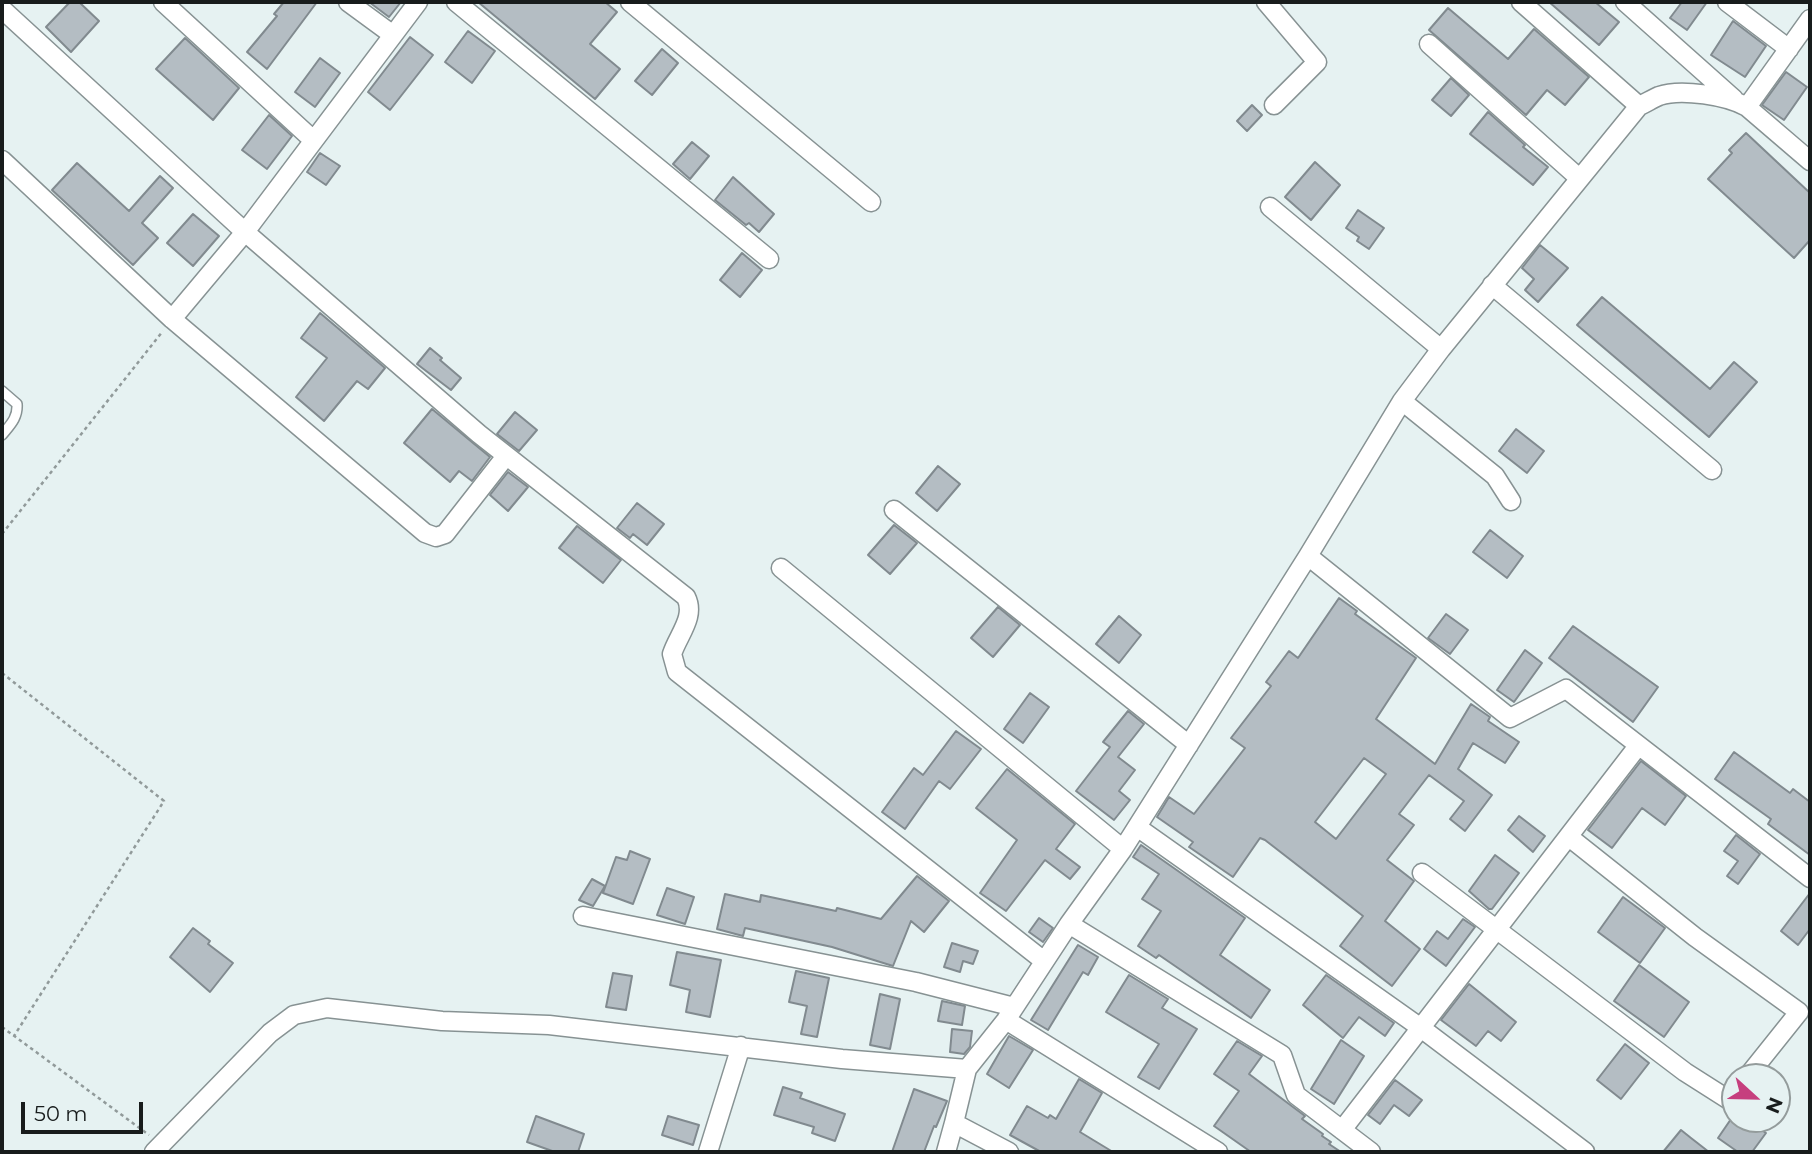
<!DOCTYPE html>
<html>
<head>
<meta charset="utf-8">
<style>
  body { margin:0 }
  #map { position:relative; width:1812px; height:1154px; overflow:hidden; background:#e6f2f2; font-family:Montserrat,sans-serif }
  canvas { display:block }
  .frame { position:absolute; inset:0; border:4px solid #181c1c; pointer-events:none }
  .north { position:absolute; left:1721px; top:1063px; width:70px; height:70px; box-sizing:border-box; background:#e6f2f2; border:2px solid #949c9c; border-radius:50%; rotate:112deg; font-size:19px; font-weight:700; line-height:28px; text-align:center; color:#181c1c }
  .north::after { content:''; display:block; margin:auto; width:24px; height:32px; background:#c63f7e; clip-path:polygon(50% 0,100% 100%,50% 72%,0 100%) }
  .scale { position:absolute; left:21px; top:1102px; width:122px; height:32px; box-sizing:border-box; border:4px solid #181c1c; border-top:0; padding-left:9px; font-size:21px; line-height:24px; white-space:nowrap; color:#181c1c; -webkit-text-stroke:5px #e6f2f2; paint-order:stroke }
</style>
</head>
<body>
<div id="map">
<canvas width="1812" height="1154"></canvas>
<div class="frame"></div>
<div class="north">N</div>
<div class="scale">50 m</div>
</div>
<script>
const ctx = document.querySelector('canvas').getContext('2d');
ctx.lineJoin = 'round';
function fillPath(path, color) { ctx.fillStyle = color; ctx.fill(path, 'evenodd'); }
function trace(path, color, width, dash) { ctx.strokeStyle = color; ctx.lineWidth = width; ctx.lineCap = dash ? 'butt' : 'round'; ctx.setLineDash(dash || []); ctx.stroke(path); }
const building = new Path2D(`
  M70,2H79L99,21L71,52L46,27Z
  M284,2H317L267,69L247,52L277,16L274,14Z
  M369,2H401L389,17Z
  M478,2H605L617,12L590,44L620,69L595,99Z
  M1549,2H1595L1619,22L1599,45Z
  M1682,2H1707L1687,30L1670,18Z
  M1448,8L1508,59L1534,29L1589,77L1565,105L1547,90L1526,115L1429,30Z
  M1733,21L1766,46L1745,77L1711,55Z
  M468,31L495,51L472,83L445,62Z
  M410,37L433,55L390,110L368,92Z
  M185,38L239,88L213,120L156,69Z
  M662,49L678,63L652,95L635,81Z
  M320,58L340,73L315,107L295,92Z
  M1786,72L1807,87L1784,120L1762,105Z
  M1451,78L1469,95L1451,116L1432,100Z
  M1252,105L1262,115L1247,131L1237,121Z
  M1488,112L1525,145L1523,147L1548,167L1533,185L1470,134Z
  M269,115L292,136L267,169L242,150Z
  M1746,133L1810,193V240L1794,258L1708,179L1732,153L1729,150Z
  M692,142L709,156L690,179L673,164Z
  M320,153L340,166L326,185L307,172Z
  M1315,162L1340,185L1311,220L1285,197Z
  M77,163L129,211L160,176L173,188L142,223L158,238L133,265L52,190Z
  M733,177L774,214L759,232L749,223L746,225L715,200Z
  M1358,210L1384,228L1369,249L1357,241L1359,237L1346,228Z
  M193,214L219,236L193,266L167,243Z
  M1540,245L1568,268L1538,302L1525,290L1534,279L1522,268Z
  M742,253L762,270L740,297L720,280Z
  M1602,297L1710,389L1734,362L1757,382L1709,437L1577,325Z
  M320,313L385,368L368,389L357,381L324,421L296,397L327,358L301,338Z
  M430,348L442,358L440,360L461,378L451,390L417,364Z
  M432,409L490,457L472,481L459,471L450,482L404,443Z
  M515,412L537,430L519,451L497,434Z
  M1516,429L1544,451L1527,473L1499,451Z
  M938,466L960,484L937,511L916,493Z
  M508,472L528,487L508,511L490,495Z
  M637,503L664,524L647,545L633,534L630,538L617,528Z
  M894,525L917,543L890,574L868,555Z
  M577,526L621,560L603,583L559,548Z
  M1490,530L1523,556L1507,578L1473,552Z
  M1339,598L1357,611L1355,614L1416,658L1376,719L1435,764L1471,704L1490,717L1488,721L1519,742L1505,763L1473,743L1458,769L1492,795L1465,831L1450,819L1464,801L1429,775L1399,814L1414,825L1387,860L1414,881L1385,921L1420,949L1392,986L1340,946L1363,916L1265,840L1260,838L1233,877L1189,847L1193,842L1157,817L1169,797L1194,814L1245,748L1231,738L1271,686L1266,682L1289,651L1298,658ZM1364,758L1386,774L1336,839L1315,822Z
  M998,607L1020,625L993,657L971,638Z
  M1446,614L1468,630L1450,654L1428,638Z
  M1119,616L1141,635L1119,663L1096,644Z
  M1573,626L1658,687L1633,722L1549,658Z
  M1525,650L1542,663L1514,702L1497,690Z
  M1030,693L1049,707L1023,743L1004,729Z
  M1128,711L1144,724L1118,757L1135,770L1119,791L1130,800L1114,820L1076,791L1110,747L1103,742Z
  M956,731L981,749L950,789L939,781L905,829L882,812L914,768L923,775Z
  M1734,752L1790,793L1793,789L1810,802V855L1768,824L1771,819L1715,779Z
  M1641,761L1686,796L1665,825L1642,808L1612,848L1588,830Z
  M1007,769L1075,824L1056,849L1080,867L1070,879L1045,860L1006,911L980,893L1017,840L976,808Z
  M1519,816L1545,836L1533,852L1508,830Z
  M1736,835L1760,854L1738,884L1727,876L1738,861L1724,851Z
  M1141,845L1245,918L1220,955L1270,990L1251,1018L1159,955L1156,958L1138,946L1161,911L1142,899L1159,874L1133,857Z
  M630,851L650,859L633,904L603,893L616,857L627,860Z
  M1495,855L1519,873L1492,909H1489L1469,891Z
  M917,876L949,901L924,932L911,921L893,966L832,947L745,928L743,936L717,929L725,894L760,902L761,895L836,911L837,908L881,919Z
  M592,879L605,886L593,906L579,900Z
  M667,888L694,897L685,924L657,915Z
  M1810,893V929L1798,945L1781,931Z
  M1623,897L1665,928L1640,963L1598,932Z
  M1039,918L1053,928L1043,942L1029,932Z
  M1463,919L1475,927L1446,966L1424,949L1437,931L1448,939Z
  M193,928L210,941L208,944L233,963L210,992L170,957Z
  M952,943L978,951L973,964L963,961L960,972L944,967Z
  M1078,945L1098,957L1088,975L1083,972L1048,1030L1031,1020Z
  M677,952L721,960L710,1017L686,1012L690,990L670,985Z
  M1639,965L1689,1002L1664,1037L1614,1001Z
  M796,971L829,978L817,1037L801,1034L807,1006L789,1002Z
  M613,973L632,976L626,1010L606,1007Z
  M1129,975L1168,999L1162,1008L1197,1029L1159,1089L1138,1077L1159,1044L1106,1012Z
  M1326,975L1394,1023L1385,1036L1359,1017L1343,1038L1303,1005Z
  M1469,984L1516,1022L1501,1041L1488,1031L1476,1046L1441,1020Z
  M880,994L900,999L890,1049L870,1045Z
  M942,1001L965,1006L962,1025L938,1021Z
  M952,1029L972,1031L970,1047L964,1054L950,1052Z
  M1009,1036L1033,1050L1009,1088L987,1074Z
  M1341,1040L1364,1056L1334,1104L1311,1089Z
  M1237,1041L1262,1056L1249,1074L1305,1116L1302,1119L1323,1134L1322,1136L1331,1142L1329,1144L1341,1152H1251L1214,1126L1239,1091L1214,1074Z
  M1625,1044L1649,1063L1621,1099L1597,1080Z
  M1079,1079L1102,1093L1080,1132L1113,1152H1041L1010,1135L1027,1106L1048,1118L1050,1115L1056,1119Z
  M1395,1080L1422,1100L1409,1116L1394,1105L1380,1124L1368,1115Z
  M783,1087L802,1093L800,1098L845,1114L835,1141L812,1133L814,1127L774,1115Z
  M914,1089L947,1101L936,1127L934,1126L924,1152H892Z
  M536,1116L584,1134L578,1152H555L527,1142Z
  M668,1116L699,1125L693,1145L662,1135Z
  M1731,1119L1744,1128L1749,1121L1766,1133L1752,1152H1738L1718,1138Z
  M1681,1130L1691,1138L1709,1152H1663Z`);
const path = new Path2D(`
  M2,534L163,331
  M2,673L164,801L14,1036
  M2,1027L149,1135`);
const service = new Path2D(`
  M2,391L17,404C18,418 10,425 2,435`);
const minor = new Path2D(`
  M163,2L312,139
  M348,2L393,35
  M456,2L769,259
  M630,2L871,202
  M1266,2L1317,62L1274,105
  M1521,2L1639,106
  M1625,2L1734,99
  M1727,2L1789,49
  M2,9L245,232L418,2
  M1429,44L1579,178
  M1747,107L1810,161
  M2,160L172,319L425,533L436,537L445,534L506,456
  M1270,207L1441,349
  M1492,285L1712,470
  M172,319L245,232L479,434L686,597C696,617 678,635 672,654L677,672L1044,961
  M1402,401L1495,476L1511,501
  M894,510L1189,745
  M1308,556L1510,718L1566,689L1810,878
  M781,568L1123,849
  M1137,827L1421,1028L1585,1152
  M1569,837L1695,937L1799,1012L1747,1077
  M1422,873L1685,1072L1729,1100L1735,1092
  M583,916L916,982L1014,1007
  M1069,924L1282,1055L1296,1095L1371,1152
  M1006,1020L1218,1152
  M967,1069L954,1123L1009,1152
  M1342,1130L1638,746
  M154,1152L270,1033L294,1015L327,1008L442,1021L549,1025L842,1059L967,1069L1006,1020L1069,924L1123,849L1308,556L1402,401L1441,349L1639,106C1646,103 1652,99 1659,96C1681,88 1728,96 1747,107L1810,19
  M708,1152L741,1046
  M946,1152L954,1123`);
fillPath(building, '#b4bdc3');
trace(building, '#818a8f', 2);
trace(service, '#879293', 12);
trace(minor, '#879293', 21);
trace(path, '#919a9a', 2.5, [3.5, 3.5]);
trace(service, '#fff', 9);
trace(minor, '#fff', 18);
</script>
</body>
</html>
